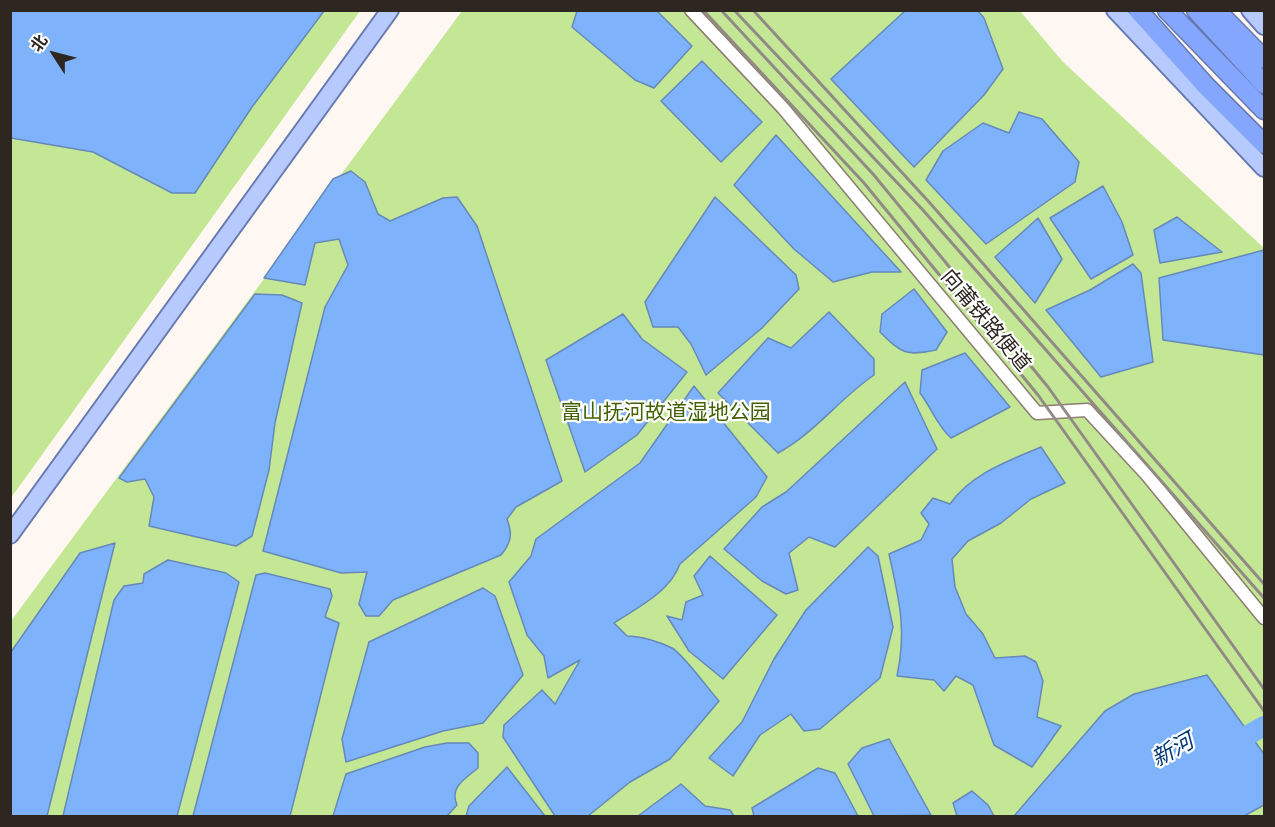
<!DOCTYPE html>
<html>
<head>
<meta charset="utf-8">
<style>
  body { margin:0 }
  #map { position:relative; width:1275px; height:827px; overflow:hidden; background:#fff7f2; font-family:"Space Grotesk","Noto Sans SC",sans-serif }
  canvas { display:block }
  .frame { position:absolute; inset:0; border:12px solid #2d2621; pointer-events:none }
  .north { position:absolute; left:24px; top:24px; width:60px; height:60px; -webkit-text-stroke:4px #fff; paint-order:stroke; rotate:306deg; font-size:16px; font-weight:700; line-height:24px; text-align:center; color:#2d2621 }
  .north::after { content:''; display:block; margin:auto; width:21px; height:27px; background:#2d2621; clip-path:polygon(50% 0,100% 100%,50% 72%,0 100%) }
</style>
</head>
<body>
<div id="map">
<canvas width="1275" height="827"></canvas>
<div class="frame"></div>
<div class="north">北</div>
</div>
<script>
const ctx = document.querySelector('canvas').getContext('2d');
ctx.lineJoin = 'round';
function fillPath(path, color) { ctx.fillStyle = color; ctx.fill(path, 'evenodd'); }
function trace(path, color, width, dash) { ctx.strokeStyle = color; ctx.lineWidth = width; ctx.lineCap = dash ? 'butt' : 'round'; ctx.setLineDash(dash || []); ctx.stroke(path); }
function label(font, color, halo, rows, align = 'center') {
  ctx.font = font + ' "Space Grotesk","Noto Sans SC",sans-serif'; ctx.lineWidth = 4.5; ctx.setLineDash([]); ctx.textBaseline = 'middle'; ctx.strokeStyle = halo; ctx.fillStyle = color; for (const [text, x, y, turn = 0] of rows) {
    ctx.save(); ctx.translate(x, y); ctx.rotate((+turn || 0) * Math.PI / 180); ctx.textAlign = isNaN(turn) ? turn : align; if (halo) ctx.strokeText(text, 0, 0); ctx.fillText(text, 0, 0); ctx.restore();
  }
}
const green = new Path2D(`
  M11,11H360L11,498Z
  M462,11H1020L1063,62L1264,248V816H11V621Z`);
const water = new Path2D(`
  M906,10L978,11L984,18L1003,69L984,95L914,167L831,79Z
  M10,11L11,10L324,11L252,107L195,193H172L93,152L11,138Z
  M577,11H657L692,46L654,88L635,80L572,27Z
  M702,61L762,122L721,162L661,101Z
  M1019,112L1042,119L1079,162L1075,182L986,244L926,180L943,151L983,123L1009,133Z
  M776,135L901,272H872L833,282L794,249L734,185Z
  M351,171L365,182L378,214L390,221L443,198L457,197L477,226L562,481L516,507L507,519C513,534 511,543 501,555L393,600L379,616H366L359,604L367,572L341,573L263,551L325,307L348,265L339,239L315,243L305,285L264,278L333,179Z
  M1103,186L1122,222L1133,255L1091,279L1050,218Z
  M715,197L796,275L799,289L762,328L706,375L691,344L678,327H653L645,302Z
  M1177,217L1222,252L1160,263L1154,230Z
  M1038,218L1062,259L1035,303L995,257Z
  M1264,250V355L1163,340L1159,278Z
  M1133,264L1141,273L1153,362L1101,377L1046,310L1090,290Z
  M914,289L947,332L936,350C906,356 902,354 880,332L882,314Z
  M255,294L282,295L302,303L275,423L269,470L252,536L236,546L149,526L154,497L145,479L127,482L119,478Z
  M829,312L874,359V375C840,398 815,433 778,453L718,393L768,338L791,348Z
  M623,314L642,339L687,372L637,435L585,472L546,360Z
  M965,353L1010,407L951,438C937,425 932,409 920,393L922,370Z
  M905,382L937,449L835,547L809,537L789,553L798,590L786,594L762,581L724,549L762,507L786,492Z
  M694,386L767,477L756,497L680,564C669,593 638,607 614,623L627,636C641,636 660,642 672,648C683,654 709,690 719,701L670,759L630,782L588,816H555L503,737L504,725L542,690L555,704L580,660L548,678L544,656L527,635L509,582L531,556L536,539L640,463Z
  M1041,447L1065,483L1031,499L1001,523L968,541L952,559L955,587L966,614L983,634L995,658L1025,656L1036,662L1043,681L1037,717L1061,726L1032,767L994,745L973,685L956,676L944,691L934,680L897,676C907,629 899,600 889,554L921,540L929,524L921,513L933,498L950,504C971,474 1008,461 1041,447Z
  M115,543L47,816H11V652L80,553Z
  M868,547L878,556L893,627L880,678L820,729L804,731L791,714L760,735L733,776L709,758L742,722L774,659L806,610Z
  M710,556L777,615L723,679L689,651L667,616L682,620L686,602L703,595L694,576Z
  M168,560L226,573L239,582L177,816H63L114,600L124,586L143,583L144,574Z
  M265,573L330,589L332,596L325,617L339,623L290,816H193L256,575Z
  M483,588L495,596L523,675L483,723L443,731L346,762L342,739L369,642Z
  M1207,675L1264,754V805L1244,816H1014L1105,711L1134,694Z
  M889,739L931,815L874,816L848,764L862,748Z
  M447,743H469L478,753V768C465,779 449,787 457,805L447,816H333L346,774L425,747Z
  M507,767L545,816H466L469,806Z
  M818,768L835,773L858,816H754L752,808Z
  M681,784L705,806L730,810L734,816H638Z
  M972,791L988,805L994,816H957L953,803Z`);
const river = new Path2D(`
  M1227,747L1264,726`);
const minor = new Path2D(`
  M691,10L783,108L1037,413L1087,410L1147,475L1264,618`);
const major = new Path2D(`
  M1115,10L1264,168
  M1250,10L1264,26
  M10,535L390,10`);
const highway = new Path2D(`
  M1138,10L1206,86L1264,144
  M1167,10L1264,110
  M1196,10L1264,84
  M1216,10L1264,59`);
const rail = new Path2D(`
  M703,10L864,183L1038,395L1264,711
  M721,10L873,174L1048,387L1264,689
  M734,10L922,209L1264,598
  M753,10L929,202L1264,584`);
const streetNames = [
  ["向莆铁路便道",985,321,50]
];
const parkNames = [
  ["富山抚河故道湿地公园",666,413]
];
const waterNames = [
  ["新河",1173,751,-29]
];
fillPath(green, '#c4e795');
fillPath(water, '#7eb3fb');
trace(water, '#6689ba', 1.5);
trace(river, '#7eb3fb', 20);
trace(minor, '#8e7d71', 15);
trace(major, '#6679b0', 20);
trace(highway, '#6679b0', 21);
trace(minor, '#fff', 12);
trace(major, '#b6cafe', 16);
trace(highway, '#85a6fd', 18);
trace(rail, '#928a85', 3);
label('21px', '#2d2621', '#fff', streetNames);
label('21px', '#446201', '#fff', parkNames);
label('italic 22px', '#013875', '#fff', waterNames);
</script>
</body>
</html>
